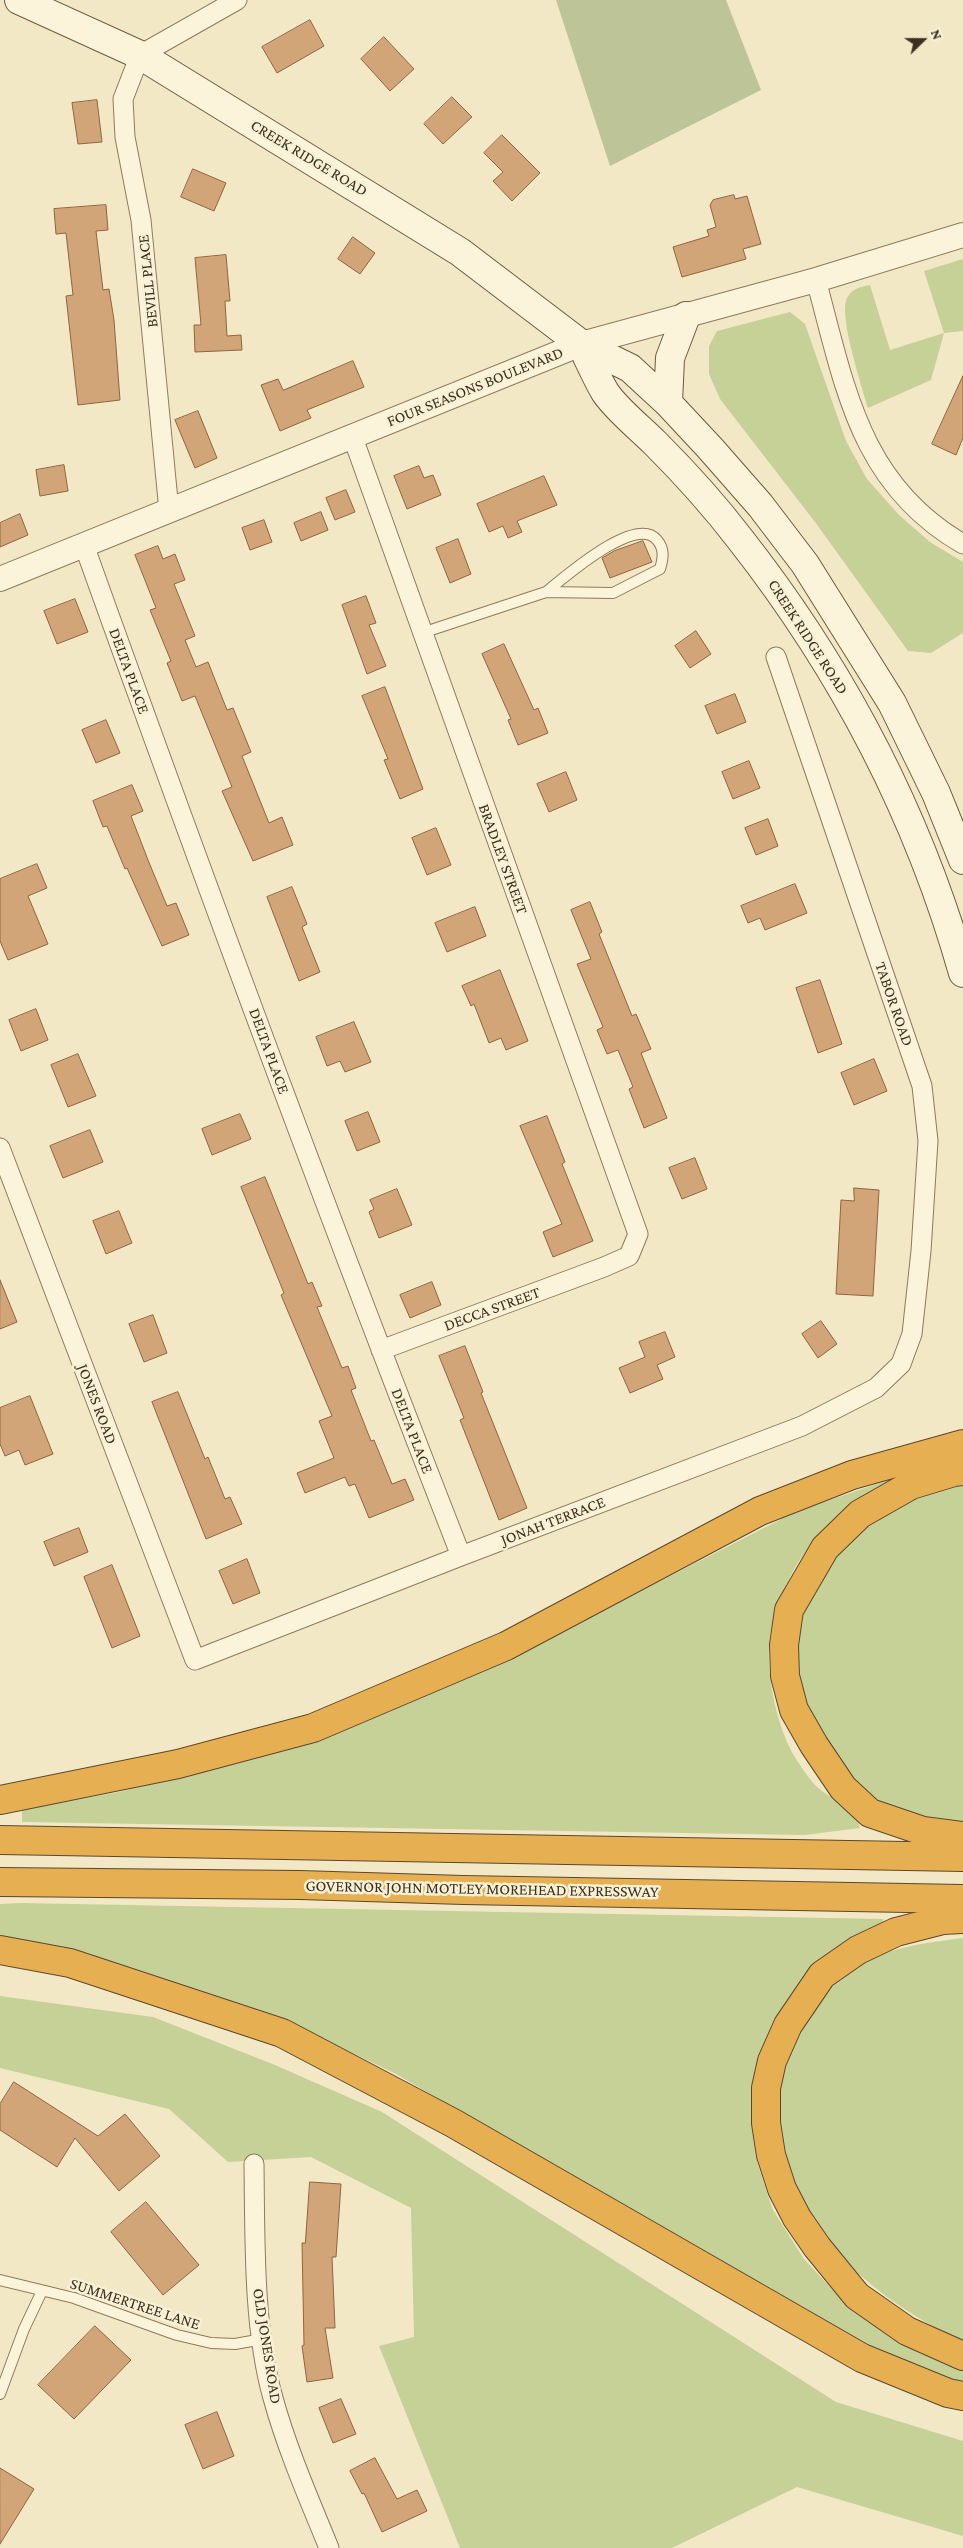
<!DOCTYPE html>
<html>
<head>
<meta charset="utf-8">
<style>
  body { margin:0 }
  #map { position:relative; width:963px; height:2548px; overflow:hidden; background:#f2e8c6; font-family:"Crimson Pro",serif }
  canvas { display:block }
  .north { position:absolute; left:898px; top:15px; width:50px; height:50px; -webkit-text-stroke:4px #f8f1d6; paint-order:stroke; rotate:68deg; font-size:14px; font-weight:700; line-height:20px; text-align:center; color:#3e301e }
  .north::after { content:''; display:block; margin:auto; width:18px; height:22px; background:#3e301e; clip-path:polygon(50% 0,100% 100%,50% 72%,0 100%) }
</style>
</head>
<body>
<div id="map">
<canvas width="963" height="2548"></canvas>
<div class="north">N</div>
</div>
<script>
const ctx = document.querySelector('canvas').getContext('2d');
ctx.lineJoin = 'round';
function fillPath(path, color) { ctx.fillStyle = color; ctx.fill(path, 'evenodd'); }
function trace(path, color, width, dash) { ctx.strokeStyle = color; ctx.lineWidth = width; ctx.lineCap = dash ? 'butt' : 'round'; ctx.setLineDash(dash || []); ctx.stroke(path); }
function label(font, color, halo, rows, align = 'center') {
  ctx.font = font + ' "Crimson Pro",serif'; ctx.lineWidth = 5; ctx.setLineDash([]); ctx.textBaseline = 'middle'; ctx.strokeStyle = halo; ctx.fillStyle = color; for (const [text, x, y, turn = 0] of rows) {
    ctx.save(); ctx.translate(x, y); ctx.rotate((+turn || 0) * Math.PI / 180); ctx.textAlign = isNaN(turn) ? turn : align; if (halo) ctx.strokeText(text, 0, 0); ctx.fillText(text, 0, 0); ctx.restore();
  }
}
const green = new Path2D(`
  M963,259V331L944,333L931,380L868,408C862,386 838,315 847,298C852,288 861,287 870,285L890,350L944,333L924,271Z
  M790,312L805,324L846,441L867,479L899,515L930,542L963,562V633L931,653L908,651L815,522L720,399L709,374V346L717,331Z
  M932,1465C900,1484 858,1505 828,1528C799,1550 776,1599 770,1636C765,1671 776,1723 793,1754C799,1764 807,1776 815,1785C829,1799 856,1807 860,1828L805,1835L22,1822V1810L119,1792L234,1762L358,1723L497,1665L795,1512Z
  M963,1485V1825C924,1822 882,1809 852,1782C844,1775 838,1764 832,1755C825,1746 814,1736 809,1725C805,1715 804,1702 802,1692C800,1682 796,1672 796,1662C795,1569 878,1500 963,1485Z
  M20,1903L883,1919L885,1927L815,1966L787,2000L767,2040L753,2120L758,2165L773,2210L804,2259L843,2301L963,2369V2382C913,2370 867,2347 822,2323L396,2074L298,2027L135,1970L0,1939V1904Z
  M963,1938V2342C919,2320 880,2296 845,2261C839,2254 830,2247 824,2239C785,2187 765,2117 789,2054C793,2044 801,2034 806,2024C815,2009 833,1981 848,1971C888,1947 918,1944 963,1938Z
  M0,1996L153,2017L275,2065L382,2112L836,2402L963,2441V2536L797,2487L672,2548H460L379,2346L414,2337L411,2208L311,2157L228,2162L169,2109L0,2068Z`);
const cemetery = new Path2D(`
  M556,0H726L761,90L610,166Z`);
const building = new Path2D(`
  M310,20L324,46L277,73L262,47Z
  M384,37L414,69L390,91L361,59Z
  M452,97L472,117L443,144L424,124Z
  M97,100L102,142L78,144L72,103Z
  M502,135L540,173L512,201L493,181L503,172L484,153Z
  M193,169L226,183L214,211L181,197Z
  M734,195L735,199L747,196L761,244L743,249L746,259L682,277L673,247L709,236L707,230L716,227L710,205L713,200Z
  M106,205L108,230L96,231L103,290L109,289L114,320L120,400L78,405L66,296L73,295L66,233L56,234L54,209Z
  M353,237L375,253L360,274L338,259Z
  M226,255L230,301H225L227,336L241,335L242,350L195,352L194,325H201L195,258Z
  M353,361L364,387L307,410L311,418L280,431L261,385L278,379L283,390Z
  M963,376V438L956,455L932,444Z
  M198,411L217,458L195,468L175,420Z
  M64,465L68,491L40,496L36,470Z
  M419,466L424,478L433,475L441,495L407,509L394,476Z
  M544,476L557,505L517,521L522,532L508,538L503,526L489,532L477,504Z
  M346,490L355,512L335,520L326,498Z
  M321,512L328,530L301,541L294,523Z
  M20,514L28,535L0,547V523Z
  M264,520L272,542L250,550L242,528Z
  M458,539L471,574L450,583L436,548Z
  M643,541L652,562L610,578L602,558L614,551Z
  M158,546L163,559L175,554L185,580L174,584L195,636L185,640L196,667L208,662L227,710L233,708L251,752L242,756L269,823L282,817L293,845L253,861L222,791L232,787L195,696L182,701L167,663L171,661L150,610L156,608L135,555Z
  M366,596L376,623L369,625L386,666L367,674L342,605Z
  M75,599L88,632L57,644L44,611Z
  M696,631L711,654L690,668L675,646Z
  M504,644L534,710L538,708L548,733L518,745L508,720L511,719L482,654Z
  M385,687L423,789L400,799L384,760L388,759L362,696Z
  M735,694L746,722L717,734L705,706Z
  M106,720L120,753L96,763L82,730Z
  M749,761L760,788L733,799L722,772Z
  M566,772L577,800L549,812L537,784Z
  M132,785L143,811L131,816L148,860L167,906L176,903L189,935L162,946L127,868L125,869L107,826L103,827L93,801Z
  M768,819L778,846L756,855L745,828Z
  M436,828L451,865L427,875L412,838Z
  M37,864L47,888L28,896L48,944L8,960L0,941V879Z
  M795,884L807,913L765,930L760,918L748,923L741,906Z
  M292,887L307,924L302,927L320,972L299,981L267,897Z
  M590,902L602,932L599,934L632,1016L636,1014L651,1049L641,1053L667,1118L644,1128L629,1089L633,1087L618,1050L607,1054L597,1030L603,1027L577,964L591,959L571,910Z
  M475,907L486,936L447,952L435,923Z
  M500,970L528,1041L506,1050L501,1038L489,1043L474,1004L471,1006L462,986Z
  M820,980L842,1044L818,1053L796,988Z
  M36,1009L48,1040L21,1051L9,1020Z
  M354,1022L371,1062L345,1072L340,1061L327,1066L316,1037Z
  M78,1054L96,1096L68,1107L51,1065Z
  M874,1059L887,1091L854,1105L841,1073Z
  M368,1112L380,1142L357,1151L345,1121Z
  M240,1114L251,1139L212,1155L202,1129Z
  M547,1116L565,1162L562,1164L593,1241L553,1257L543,1232L562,1224L520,1126Z
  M90,1130L103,1162L63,1178L50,1146Z
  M695,1158L707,1189L682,1199L669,1168Z
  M265,1177L308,1284L312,1282L322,1306L317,1307L342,1368L348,1366L356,1388L351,1390L371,1441L374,1440L392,1484L405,1479L414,1500L369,1518L355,1484L349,1486L345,1477L305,1493L297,1473L334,1458L319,1421L332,1416L281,1295L284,1293L241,1187Z
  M854,1188L879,1190L873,1296L836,1294L841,1200L854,1201Z
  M397,1189L412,1225L379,1238L369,1212L374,1209L370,1200Z
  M119,1211L132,1243L106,1254L93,1221Z
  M0,1280L17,1322L0,1329Z
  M432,1282L441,1305L410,1318L400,1295Z
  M153,1315L167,1353L144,1362L129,1324Z
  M821,1321L837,1344L818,1358L802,1334Z
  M665,1332L675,1357L657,1365L663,1379L630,1393L619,1368L645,1357L639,1342Z
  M465,1346L483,1392L481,1393L527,1508L499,1520L460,1420L464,1418L439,1356Z
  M178,1392L205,1459L208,1457L225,1499L230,1497L242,1524L206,1539L152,1402Z
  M30,1396L53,1454L25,1465L19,1450L5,1456L0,1444V1408Z
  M79,1528L88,1552L54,1566L44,1542Z
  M247,1559L260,1593L233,1604L219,1571Z
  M112,1565L140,1636L112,1648L84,1577Z
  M14,2082L98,2136L125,2114L160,2156L119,2191L75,2138L57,2167L0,2130V2104Z
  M310,2182L341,2184L336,2257H332L335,2328H325L333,2378L307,2382L302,2346L304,2345L302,2243H305Z
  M146,2202L199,2265L163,2295L111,2232Z
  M95,2326L131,2360L74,2419L38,2385Z
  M341,2399L356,2434L333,2443L319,2408Z
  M217,2412L234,2456L203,2469L185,2425Z
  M375,2458L397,2499L417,2490L427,2511L382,2532L364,2493L362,2494L350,2471Z
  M0,2468L34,2489L0,2544Z`);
const service = new Path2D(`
  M422,633L546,592L613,593L660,569C663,559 665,549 657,540C636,514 565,577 546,592
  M0,2280L74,2298L177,2335L211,2343L235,2344L263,2339
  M0,2394L24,2329L42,2291`);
const minor = new Path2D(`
  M816,280C845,386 859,484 963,544
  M352,435L638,1234L629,1256L604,1267L381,1350
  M169,511L141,220L125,137L123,99L140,55L237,0
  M84,545C205,883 330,1221 461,1556
  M0,1148L195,1660L461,1556L802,1426L876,1388L901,1364L912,1334L921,1251L928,1141L922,1086L776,657
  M254,2164C255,2237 253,2328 273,2398C287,2449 309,2499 329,2548`);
const tertiary = new Path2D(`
  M0,579L581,344L816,280L963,235`);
const secondary = new Path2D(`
  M19,0L140,55L460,252L581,344L630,368L668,403L710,448L760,505L805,564L892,703L936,793L963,860
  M581,344C589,360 596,377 605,392C616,409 640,428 655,443C685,473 714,505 740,539C842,669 918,814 963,973
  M668,403L670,358L686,316`);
const motorway = new Path2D(`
  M963,1471L954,1472L911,1485L860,1514L825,1548L789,1610L784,1645L785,1676L794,1710L814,1745L843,1788L870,1813L923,1831L963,1836
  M0,1800L178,1764L313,1728L506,1646L760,1511L852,1475L963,1444
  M0,1840L963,1857
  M0,1882L300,1885L463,1890L963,1899
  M963,1919L943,1920L896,1932L858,1950L822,1975L788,2025L772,2061L766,2088V2123L771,2155L782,2189L797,2218L817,2247L857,2296L907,2331L963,2356
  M0,1950L70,1963L282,2033L453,2123L862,2358L948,2393L963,2396`);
const streetNames = [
  ["CREEK RIDGE ROAD",309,158,31],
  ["BEVILL PLACE",148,281,-96],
  ["FOUR SEASONS BOULEVARD",475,387,-22],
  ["CREEK RIDGE ROAD",808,637,57],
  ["DELTA PLACE",129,671,70],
  ["BRADLEY STREET",503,859,70],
  ["TABOR ROAD",894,1004,71],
  ["DELTA PLACE",269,1051,70],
  ["DECCA STREET",492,1309,-20],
  ["JONES ROAD",97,1404,69],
  ["DELTA PLACE",412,1431,69],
  ["JONAH TERRACE",553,1521,-21],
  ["GOVERNOR JOHN MOTLEY MOREHEAD EXPRESSWAY",482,1889,1],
  ["SUMMERTREE LANE",135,2304,18],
  ["OLD JONES ROAD",267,2346,81]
];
fillPath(green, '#c6d198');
fillPath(cemetery, '#bdc598');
fillPath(building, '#d2a579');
trace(building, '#90643d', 1);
trace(service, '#8f7a5a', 12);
trace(minor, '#8f7a5a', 21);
trace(tertiary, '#8f7a5a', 26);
trace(secondary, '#705a3d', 30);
trace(motorway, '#5c472e', 30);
trace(service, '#fbf4da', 10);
trace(minor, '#fbf4da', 19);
trace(tertiary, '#fbf4da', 24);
trace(secondary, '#fbf4da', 28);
trace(motorway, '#e6af51', 28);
label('16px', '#3e301e', '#f8f1d6', streetNames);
</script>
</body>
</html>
